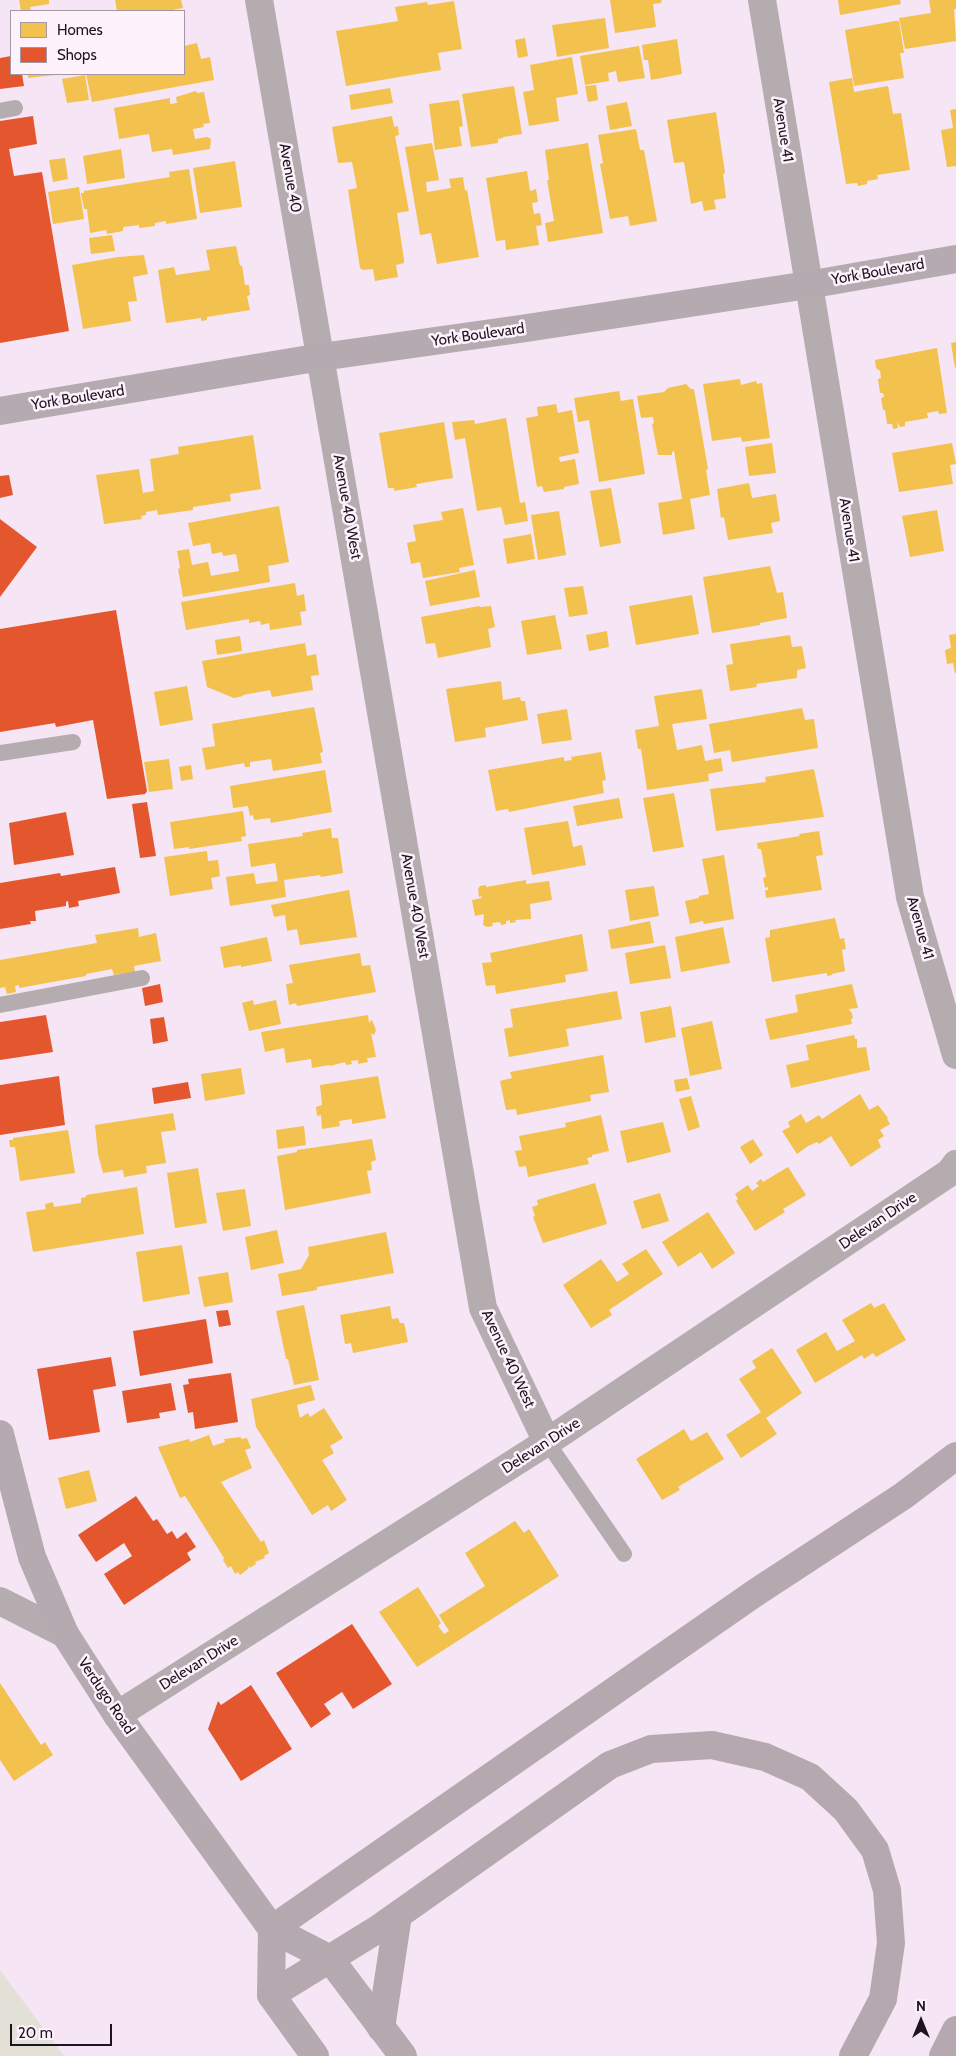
<!DOCTYPE html>
<html>
<head>
<meta charset="utf-8">
<style>
  body { margin:0 }
  #map { position:relative; width:956px; height:2056px; overflow:hidden; background:#f6e5f4; font-family:Cabin,sans-serif }
  canvas { display:block }
  .legend { position:absolute; left:10px; top:10px; width:175px; height:65px; box-sizing:border-box; background:#fef2fd; border:1px solid #a499a3; margin:0; padding:6px 9px; list-style:none; font-size:15px; color:#1e141d }
  .legend li { display:flex; align-items:center; gap:10px; height:25px }
  .legend b { width:25px; border:1px solid #a499a3 }
  .north { position:absolute; left:896px; top:1996px; width:50px; height:50px; -webkit-text-stroke:4px #fef2fd; paint-order:stroke; rotate:0deg; font-size:14px; font-weight:700; line-height:20px; text-align:center; color:#1e141d }
  .north::after { content:''; display:block; margin:auto; width:18px; height:22px; background:#1e141d; clip-path:polygon(50% 0,100% 100%,50% 72%,0 100%) }
  .scale { position:absolute; left:10px; top:2024px; width:102px; height:22px; box-sizing:border-box; border:2px solid #1e141d; border-top:0; padding-left:6px; font-size:15px; line-height:18px; white-space:nowrap; color:#1e141d; -webkit-text-stroke:4px #fef2fd; paint-order:stroke }
</style>
</head>
<body>
<div id="map">
<canvas width="956" height="2056"></canvas>
<ul class="legend">
<li><b style="height:14px;background:#f2c14e"></b>Homes</li>
<li><b style="height:14px;background:#e4572e"></b>Shops</li>
</ul>
<div class="north">N</div>
<div class="scale">20 m</div>
</div>
<script>
const ctx = document.querySelector('canvas').getContext('2d');
ctx.lineJoin = 'round';
function fillPath(path, color) { ctx.fillStyle = color; ctx.fill(path, 'evenodd'); }
function trace(path, color, width, dash) { ctx.strokeStyle = color; ctx.lineWidth = width; ctx.lineCap = dash ? 'butt' : 'round'; ctx.setLineDash(dash || []); ctx.stroke(path); }
function label(font, color, halo, rows, align = 'center') {
  ctx.font = font + ' Cabin,sans-serif'; ctx.lineWidth = 5; ctx.setLineDash([]); ctx.textBaseline = 'middle'; ctx.strokeStyle = halo; ctx.fillStyle = color; for (const [text, x, y, turn = 0] of rows) {
    ctx.save(); ctx.translate(x, y); ctx.rotate((+turn || 0) * Math.PI / 180); ctx.textAlign = isNaN(turn) ? turn : align; if (halo) ctx.strokeText(text, 0, 0); ctx.fillText(text, 0, 0); ctx.restore();
  }
}
const green = new Path2D(`
  M0,1970L64,2056H0Z`);
const homes = new Path2D(`
  M19,0H49V4L30,7L31,11H21Z
  M115,0H181L183,8L167,11H117Z
  M610,0H662L661,3L653,4L656,27L615,33Z
  M838,0H900L901,4L840,15Z
  M929,0H956V9H954L956,41L905,49L899,18L931,13Z
  M454,1L462,49L438,53L441,70L346,86L336,31L398,21L395,7L427,2L428,5Z
  M605,18L609,48L557,57L552,25Z
  M895,21H899L904,53H900L904,78L854,86L845,30Z
  M525,38L528,56L518,58L515,40Z
  M677,39L682,74L651,80L648,60H644L642,45Z
  M197,43L201,59L210,57L214,80L92,102L86,74H184V46Z
  M639,46L645,78L618,82L616,71L608,73L609,81L585,85L580,56Z
  M572,57L578,94L556,98L559,121L529,126L523,92L534,90L530,65Z
  M28,74H55V75L28,78Z
  M85,75L89,100L67,103L62,79Z
  M852,78L854,92L888,86L893,114L901,113L910,170L877,175L878,179L867,181V184L858,186L857,183L846,184L829,82Z
  M596,85L598,100L588,102L585,86Z
  M514,86L522,134L503,137V138L498,139V143L471,147L462,94Z
  M390,88L393,103L351,110L349,95Z
  M196,91L197,93L204,92L210,123L203,124L204,127L193,129L195,139L207,137L211,139L210,149L173,155L172,149L152,152L149,134L119,139L114,108L170,98V104L177,103L176,97Z
  M459,100L463,126L459,127L462,146L435,150L429,104Z
  M627,102L632,126L610,130L606,106Z
  M956,109V166L947,167L941,130L953,128L950,110Z
  M716,112L725,173L723,174L726,198L714,200L716,209L704,211L702,201L691,204L684,162L674,163L667,120Z
  M392,116L394,127L398,126L399,135L395,136L409,211L397,213L404,260V263L396,265L398,277L375,281L373,269L363,270L360,268L348,190L357,188L352,162L338,163L332,127Z
  M636,129L640,150H644L657,221L630,226L628,216L610,219L600,164L603,163L598,135Z
  M432,143L439,180L426,182L427,192L451,188L449,179L463,177L465,191L467,190L479,257L437,264L431,233L420,235L405,147Z
  M588,143L603,233L548,242L545,223L554,221L547,180H549L545,150Z
  M121,149L125,178L87,184L83,156Z
  M65,158L68,179L53,182L49,160Z
  M235,161L242,207L200,213L193,168Z
  M189,169L197,219L166,224V221L155,223V226L139,228V225L123,227V231L107,234L106,230L90,233L87,209H84L81,193H84V191L170,177L169,172Z
  M527,171L530,191L536,189L538,202L532,203L534,214L540,213L542,225L536,226L539,245L506,250L505,240L496,241L486,178Z
  M79,187L84,219L53,224L48,192Z
  M112,235L115,251L91,254L89,238Z
  M236,246L240,266L242,265L245,285H249L250,295L247,296L250,310L207,317V320L201,321V318L166,323L158,270L174,267L176,275L210,270L206,250Z
  M144,255L148,274L133,277L137,301L128,302L131,321L83,329L72,265L118,257Z
  M956,342V367L955,368L951,343Z
  M937,348L947,413L939,414L938,411L927,413L928,418L905,422V426L900,427L897,422L898,428L893,429L892,424H887L885,410H883L881,398L884,397L883,393H880L878,379L881,378L880,371L876,368L875,360Z
  M740,379L741,385L756,381L757,384L762,383L770,438L742,442L741,437L712,441L703,384Z
  M686,384L691,389H694L708,469L706,470L710,495L690,499L695,529L663,535L658,503L682,499L674,451L672,452V455H658L652,424L654,423L653,417L641,418L637,396L664,392L668,388Z
  M619,391L621,401L633,399L645,474L599,482L589,420L578,422L574,398Z
  M556,404L558,413L572,410L579,453L559,457L560,462L575,459L579,484L564,487V489L544,492L542,486L537,487L526,418L538,416L537,407Z
  M506,418L520,503L525,502L528,521L505,525L501,507L477,511L465,438L455,440L452,422L474,420L475,424Z
  M444,422L453,478L416,484L417,487L394,491V488H388L379,433Z
  M253,435L261,489L230,494L231,501L193,507V510L158,515L157,510L146,512V515L141,516L142,519L104,524L96,475L139,469L143,493L154,491L150,459L179,454L178,447Z
  M772,443L776,473L749,476L745,447Z
  M952,443L956,464L950,465L953,484L899,492L892,453Z
  M749,483L752,498L776,494L780,521L771,523L773,533L728,540L724,517L721,518L717,489Z
  M611,488L621,543L600,547L590,491Z
  M279,506L289,562L268,566L270,582L183,597L178,569L180,568L177,551L189,549L192,565L208,562L211,576L239,571L236,554L223,556L222,552L212,554L210,543L193,546L188,523Z
  M463,508L474,565L459,568L460,572L423,578L420,562L411,564L407,543L416,541L413,525L443,520L441,512Z
  M937,510L944,551L910,557L902,516Z
  M559,511L566,555L538,560L531,515Z
  M531,534L535,559L507,564L503,539Z
  M770,566L777,593L783,592L787,618L760,623V625L712,633L703,577Z
  M475,570L480,597L430,606L425,581Z
  M295,583L297,596L304,594L306,611L300,612L302,625L270,630L269,623L261,625L260,621L249,623V619L186,630L181,602Z
  M583,586L588,614L569,617L564,588Z
  M692,595L699,634L636,645L629,606Z
  M479,606L480,607L491,606L495,627L488,629L491,647L438,658L435,643L426,644L421,617Z
  M555,615L562,649L527,655L521,621Z
  M607,631L609,647L589,651L586,635Z
  M956,634V673H955L953,663L947,664L945,650L951,648L949,635Z
  M790,635L792,647L802,646L806,668L797,670V678L756,684L757,687L730,691L726,665L733,664L730,644Z
  M240,636L242,651L217,655L215,640Z
  M305,643L307,656L316,654L319,675L311,676L313,690L272,697L270,690L243,695V696L234,698L207,687L202,661Z
  M501,681L503,700L520,697L521,701H525L528,720L485,728L486,737L455,742L446,689Z
  M187,686L193,720L160,726L154,692Z
  M702,689L707,719L672,724L677,750L702,745L705,761L721,758L723,771L708,774L709,781L647,790L641,749H638L635,730L659,726L654,696Z
  M314,707L323,752L320,753L322,763L273,771L271,759L250,762V767H245L244,763L206,770L202,748L215,746L212,724Z
  M802,708L805,720L814,719L818,748L732,762L730,750L714,753L709,724Z
  M567,709L572,740L542,744L537,714Z
  M601,752L606,780L602,781L604,793L509,812L508,809L496,811L488,770L564,757V761L572,760L571,757Z
  M169,759L173,789L149,792L144,762Z
  M191,765L193,779L181,781L179,767Z
  M814,769L824,817L716,831L710,789L766,782L765,777Z
  M325,770L332,812L271,823L270,818L254,820L253,815L250,816L248,806L233,808L230,786Z
  M674,793L684,847L653,852L643,798Z
  M619,798L623,818L577,826L573,806Z
  M243,811L246,836L241,837L242,841L189,849V847L174,849L170,822Z
  M568,821L573,847L582,845L586,865L532,875L524,828Z
  M331,828L332,838H338L343,873L321,877L320,875L284,880L286,897L230,906L226,877L254,873L256,884L278,881L275,863L251,867L248,844L303,836L302,833Z
  M819,831L823,855L816,856L822,890L766,898L765,890H768V887L765,888L763,878L766,877L761,849H758L757,843L800,836L799,834Z
  M207,851L208,861L218,860L220,876L211,878L213,889L170,896L164,857Z
  M724,855L734,919L704,924L703,921L690,924L685,901L699,898V896L709,894L702,859Z
  M526,880V884L549,881L552,900L530,904L531,919L515,920L516,922L510,923V920L506,921V924L501,925L500,922L492,923L493,926L487,927L483,925L484,914L475,916L472,900L482,898L481,896L479,897L478,889L480,886L486,885V887Z
  M654,886L659,916L630,921L625,890Z
  M349,890L357,937L300,945L297,929L287,931L285,915L274,917L271,905Z
  M835,918L840,939L844,938L846,949L842,950L845,971L832,974V975L827,976V973L772,982L765,938L770,937V930Z
  M650,921L654,943L611,949L608,930Z
  M723,927L730,963L681,972L675,937Z
  M138,928L139,937L156,933L161,961L134,966L135,972L114,975L112,969L86,974V976L19,988V985L15,986L16,992L7,994L5,987L0,988V960L97,943L95,935Z
  M582,934L588,971L565,975L566,982L496,994L495,985L486,986L482,963L492,962L490,953Z
  M267,937L272,961L241,967V965L224,968L220,947Z
  M665,945L671,978L630,984L625,953Z
  M360,953L362,966L370,965L376,992L297,1006L296,1003L289,1005L286,984L293,983L289,965Z
  M852,984L858,1008L849,1009L850,1012L851,1011L853,1018L851,1019L852,1024L770,1040L765,1019L798,1012L795,995Z
  M617,991L622,1019L566,1029L569,1046L509,1057L504,1029L513,1027L510,1009Z
  M253,1000L254,1005L276,1000L281,1024L249,1031L242,1003Z
  M671,1006L676,1037L645,1043L640,1012Z
  M368,1015L369,1023L372,1020L376,1030L374,1035L371,1033L376,1057L367,1058L368,1062L358,1064V1060L351,1061L352,1064L346,1065L345,1062L330,1066L329,1065L312,1068L311,1059L286,1063L284,1048L265,1052L261,1032Z
  M712,1021L722,1069L690,1076L681,1028Z
  M854,1035L855,1039H857V1048L866,1047L870,1070L791,1088L786,1065L809,1060L806,1045Z
  M603,1055L609,1092L590,1095L591,1101L517,1115L516,1109L506,1110L500,1081L512,1078L510,1072Z
  M241,1068L245,1094L205,1101L201,1074Z
  M378,1076L386,1118L352,1124V1119L339,1121L340,1126L322,1129L321,1115L317,1116L316,1107L322,1105L320,1085Z
  M687,1078L690,1089L676,1092L674,1080Z
  M860,1094L869,1110L878,1105L888,1118L887,1119L890,1124L880,1130L884,1136L878,1140L881,1147L851,1167L831,1136L819,1144L817,1142L808,1146L797,1154L782,1131L790,1127L788,1122L801,1114L806,1123L819,1115L822,1119Z
  M691,1096L700,1127L688,1131L679,1099Z
  M173,1113L176,1130L161,1132L166,1163L146,1166L147,1173L124,1177L123,1170L103,1173L98,1154L95,1125Z
  M601,1115L609,1151L592,1155V1157L587,1158L589,1164L528,1177L526,1166L519,1167L515,1151L522,1150L519,1136L566,1127L565,1123Z
  M663,1122L671,1152L627,1163L620,1131Z
  M304,1126L306,1145L278,1149L276,1130Z
  M68,1130L75,1173L20,1181L15,1147H10L9,1140H13V1138Z
  M372,1139L376,1160L371,1162L372,1170L367,1171L371,1193L285,1210L277,1156L297,1152V1150Z
  M753,1139L763,1155L750,1164L740,1147Z
  M788,1167L806,1195L783,1209L785,1212L755,1231L736,1201L738,1199L735,1194L748,1185L752,1191L759,1186L756,1183L761,1179L763,1182Z
  M198,1168L207,1223L175,1228L167,1173Z
  M595,1183L607,1224L543,1243L533,1217L535,1216L532,1207L538,1205L537,1200Z
  M137,1187L144,1234L33,1252L26,1212L46,1209L45,1204L53,1202L54,1207L81,1203V1198L86,1197V1195Z
  M245,1189L251,1226L223,1231L216,1193Z
  M660,1193L669,1221L642,1229L633,1201Z
  M708,1212L735,1253L712,1269L701,1252L678,1267L662,1242Z
  M277,1230L284,1263L251,1270L245,1237Z
  M386,1232L394,1273L317,1287V1290L282,1296L278,1274L301,1269L309,1255L308,1247Z
  M182,1245L190,1294L143,1302L136,1252Z
  M646,1249L663,1274L609,1310L612,1315L591,1328L563,1285L601,1259L617,1282L629,1274L622,1264Z
  M228,1272L233,1302L204,1307L198,1277Z
  M871,1303L874,1308L884,1303L906,1340L876,1357L873,1353L864,1359L862,1355L815,1383L796,1350L826,1332L837,1351L855,1341L842,1320Z
  M304,1305L319,1380L294,1385L288,1359H286L276,1311Z
  M390,1306L392,1319L398,1318L400,1323H404L408,1342L353,1353L351,1343L345,1344L340,1315Z
  M772,1348L802,1393L766,1418L777,1434L741,1458L726,1435L761,1412L739,1379L756,1368L752,1361Z
  M311,1385L315,1400L297,1405L300,1418L308,1413L310,1417L324,1408L343,1438L330,1446L334,1453L322,1460L347,1500L331,1511L328,1505L312,1515L256,1427L251,1399Z
  M684,1429L691,1441L707,1432L724,1459L678,1487L680,1490L662,1500L636,1459Z
  M209,1435L213,1446L225,1442L224,1439L241,1437V1439L247,1438L251,1448L245,1450L252,1468L221,1482L261,1542L264,1540L269,1553L264,1556L265,1558L255,1562L256,1564L250,1568L249,1566L248,1569L240,1575L238,1572L235,1574L231,1566L228,1568L223,1560L224,1558L185,1496L180,1498L158,1447L189,1439L190,1442Z
  M89,1470L97,1501L66,1509L58,1478Z
  M515,1521L524,1533L529,1529L559,1576L417,1667L379,1612L418,1587L441,1623L438,1626L444,1634L449,1631L439,1615L485,1586L465,1553Z
  M0,1683L41,1745L45,1742L53,1755L14,1781L0,1760Z`);
const shops = new Path2D(`
  M11,56V74H22L24,86L0,89V58Z
  M33,116L37,144L9,149L14,176L42,172L69,331L0,343V121Z
  M9,475L13,495L0,498V476Z
  M0,519L37,547L0,597Z
  M116,610L147,791L145,794L107,799L93,720L56,727L55,723L0,732V629Z
  M147,802L156,856L140,858L132,804Z
  M66,812L74,855L14,865L9,823Z
  M115,867L120,893L78,901L79,906L69,908L68,901L66,902V906L35,911L36,921H30L31,924L0,929V883L60,873L61,876Z
  M160,984L163,1002L145,1006L142,988Z
  M46,1015L53,1052L0,1060V1022Z
  M164,1017L168,1041L153,1044L150,1019Z
  M59,1076L65,1125L0,1135V1085Z
  M188,1082L191,1098L154,1104L152,1088Z
  M228,1310L231,1325L219,1327L216,1311Z
  M206,1319L213,1363L140,1376L133,1331Z
  M111,1357L116,1386L93,1390L100,1432L49,1440L37,1369Z
  M231,1373L238,1422L195,1429L193,1412L188,1413L183,1385L189,1384L188,1379Z
  M171,1383L176,1410L159,1413L160,1418L127,1423L122,1391Z
  M136,1496L153,1521L157,1519L167,1534L172,1531L177,1539L186,1532L196,1547L187,1553L191,1560L124,1605L104,1574L132,1556L124,1543L96,1562L78,1535Z
  M352,1624L392,1684L353,1709L342,1692L324,1704L331,1714L311,1728L276,1673Z
  M251,1685L292,1749L241,1781L208,1729L218,1701L221,1705Z`);
const lane = new Path2D(`
  M0,111L15,108
  M0,753L73,742
  M0,1005L142,978
  M547,1442L624,1554`);
const street = new Path2D(`
  M259,0L483,1308L547,1442
  M762,0L910,897L956,1055
  M0,1601L65,1634
  M117,1715L547,1442L949,1173L956,1164`);
const secondary = new Path2D(`
  M0,411L321,357L520,329L808,285L956,259
  M0,1434L32,1557L65,1634L117,1715L272,1929L330,1959L403,2056
  M272,1929L271,1995L315,2056`);
const highway = new Path2D(`
  M272,1929L755,1593L903,1496L956,1456
  M271,1995L378,1929L610,1765L651,1749L712,1745L765,1757L810,1777L846,1810L875,1850L887,1890L891,1943L883,1999L853,2056
  M381,2028L398,1915
  M943,2056L956,2030`);
const streetNames = [
  ["Avenue 41",783,130,81],
  ["Avenue 40",290,178,80],
  ["York Boulevard",878,272,-10],
  ["York Boulevard",478,335,-8],
  ["York Boulevard",78,398,-9],
  ["Avenue 40 West",347,507,80],
  ["Avenue 41",849,530,81],
  ["Avenue 40 West",415,906,80],
  ["Avenue 41",920,928,74],
  ["Delevan Drive",878,1221,-34],
  ["Avenue 40 West",508,1359,65],
  ["Delevan Drive",541,1446,-33],
  ["Delevan Drive",199,1663,-32],
  ["Verdugo Road",106,1696,56]
];
fillPath(green, '#e3e0d7');
fillPath(homes, '#f2c14e');
fillPath(shops, '#e4572e');
trace(lane, '#b5acaf', 16);
trace(street, '#b5acaf', 28);
trace(secondary, '#b5aab0', 28);
trace(highway, '#b5a9af', 28);
label('15px', '#1e141d', '#fef2fd', streetNames);
</script>
</body>
</html>
